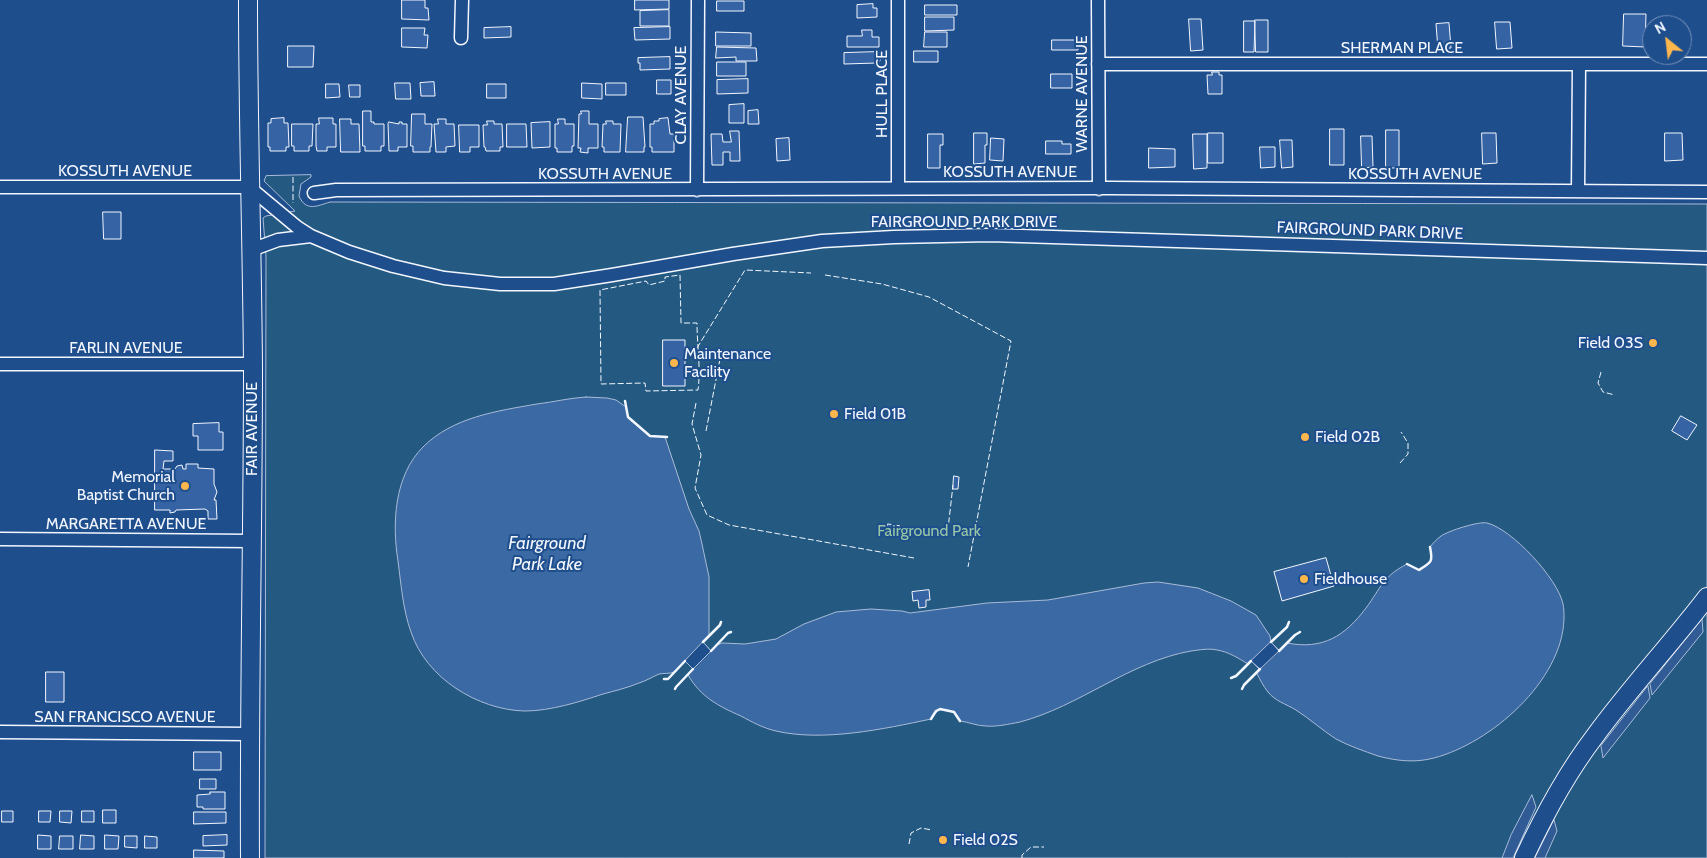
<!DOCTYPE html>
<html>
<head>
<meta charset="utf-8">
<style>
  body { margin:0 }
  #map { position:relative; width:1707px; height:858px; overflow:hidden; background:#1f4e8c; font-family:Cabin,sans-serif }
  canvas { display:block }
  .north { position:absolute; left:1642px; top:15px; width:50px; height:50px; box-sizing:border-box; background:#1f4e8c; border:1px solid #7391ba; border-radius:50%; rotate:331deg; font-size:14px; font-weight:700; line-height:20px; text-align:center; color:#f2f6ff }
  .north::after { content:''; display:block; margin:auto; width:18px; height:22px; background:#ffb74d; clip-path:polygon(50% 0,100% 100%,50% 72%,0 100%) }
</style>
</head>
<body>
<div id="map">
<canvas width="1707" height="858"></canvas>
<div class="north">N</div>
</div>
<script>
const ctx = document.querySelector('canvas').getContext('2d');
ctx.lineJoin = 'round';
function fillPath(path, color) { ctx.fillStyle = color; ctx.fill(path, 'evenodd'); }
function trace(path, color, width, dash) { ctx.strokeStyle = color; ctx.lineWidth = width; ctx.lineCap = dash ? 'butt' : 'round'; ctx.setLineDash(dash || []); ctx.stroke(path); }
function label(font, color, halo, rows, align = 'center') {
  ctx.font = font + ' Cabin,sans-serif'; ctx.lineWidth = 4; ctx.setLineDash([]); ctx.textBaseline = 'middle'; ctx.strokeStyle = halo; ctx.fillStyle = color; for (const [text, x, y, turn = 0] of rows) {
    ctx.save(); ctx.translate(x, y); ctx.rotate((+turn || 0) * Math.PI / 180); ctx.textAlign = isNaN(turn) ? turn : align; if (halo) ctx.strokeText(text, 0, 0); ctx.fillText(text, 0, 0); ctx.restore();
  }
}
const green = new Path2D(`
  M311,175V177L301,184L299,196C306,212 317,206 330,202L1707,204V858H265L266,256L263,218L266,216L295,211L264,181L266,176Z`);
const parking = new Path2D(`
  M1702,619L1703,632L1652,695L1650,684Z
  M1648,686L1650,698L1603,758L1601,746Z
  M1532,795L1536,807L1513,858H1502L1511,835Z
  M1554,820L1557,831L1545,858H1535Z`);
const water = new Path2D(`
  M586,397L607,398L616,400L626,407L628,418L650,436L665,437L689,509L699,531L702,544L709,577V636L703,642L711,651L717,645L722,643L745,644L776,639L804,624L836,612L871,609L902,611L910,613L987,603L1048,600L1144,583L1158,582L1198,588L1231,601L1256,615L1270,636L1271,642L1279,650L1287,643C1323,650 1345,636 1366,608C1381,588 1382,577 1407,564L1419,570C1432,562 1433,562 1430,547C1433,543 1437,539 1441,536C1448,531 1479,521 1487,523C1512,529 1558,579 1563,604C1564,608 1564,614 1564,619C1562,681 1491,743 1434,758C1415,763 1397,761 1378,756C1364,751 1349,746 1336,739C1322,730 1310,719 1296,710C1286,704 1275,701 1268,692C1263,686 1260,679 1256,672L1259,669L1251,661L1248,664C1238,658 1229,652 1217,650C1209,648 1199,650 1191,651C1129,662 1080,706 1020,722C1009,724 997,727 986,726C977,726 969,722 960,721L954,712C942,708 938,708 931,719C884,729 823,742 776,731C763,728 752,722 741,716C718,706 701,697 688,675L693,669L685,661C682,664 678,670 674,672C670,674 664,673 659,674C652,677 646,681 639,683C627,688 614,691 603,694C579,702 550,711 525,711C478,710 426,678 411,632C403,610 401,584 398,561C392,524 394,476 423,447C453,417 497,411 537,404C554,402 569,398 586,397Z`);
const pier = new Path2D(`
  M703,642L711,651L693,669L685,661Z
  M1271,642L1279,651L1260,669L1251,661Z`);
const building = new Path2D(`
  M402,0H425V8H428L429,20L402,19Z
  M635,0H669V9L635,10Z
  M717,1H744V11H717Z
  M873,4V8H877V17L857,18V5Z
  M925,5H957V15H925Z
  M669,10V26H640V11Z
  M1624,14H1646L1645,47L1623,46Z
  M925,17H954V30L925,31Z
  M1189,19H1201L1203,50L1191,51Z
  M1255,20H1268V52H1256Z
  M1244,21H1255L1254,52H1244Z
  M1495,22H1510L1512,48L1497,49Z
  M1449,23L1451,48L1438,49L1436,24Z
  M511,27V37L484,38V28Z
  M670,27V39L635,40L634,28Z
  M402,28H425L424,35H428L427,48L402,47Z
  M862,30H872V37H879V47H847V36H862Z
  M716,32L751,33V46H716Z
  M925,32H947V47H924Z
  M1052,40H1078V50H1052Z
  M288,46H314L313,67H288Z
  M717,47L756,48L757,61H736V57L716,58Z
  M914,51H938V62H914Z
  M877,52V54H880V61H877V63L844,64V53Z
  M670,57V69L640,70V63H638V58Z
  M717,62H746V76H717Z
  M1212,72H1219V75H1222V94H1208L1207,75H1212Z
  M1051,74H1072V88H1051Z
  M748,79V93L717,94V80Z
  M657,80H671V94H657Z
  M434,82L435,96H421L420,83Z
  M395,83H410L411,99H396Z
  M582,83L602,84V99L582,98Z
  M606,83H626V95H606Z
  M326,84H339L340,97L326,98Z
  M487,84H506V98H487Z
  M349,85H360V97H350Z
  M744,104V123H729V105Z
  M758,110L759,124H748V111Z
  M363,111H371V122H374V124H384V146H381V151H365V146H363Z
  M581,111H589V124H598V148H588V153L580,152L581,148H578L579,114H581Z
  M412,114H425V124H432L431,147H430V152H413V146H411Z
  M628,117H643L645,147H644V152H626Z
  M284,118V123H288L289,147H286V151H270V147H268V123H271V119Z
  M319,118H333V124H336V147H327V151H317L316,146V124H319Z
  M668,118L670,134H674V152H652V147H650V124H654V121H659V119Z
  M340,119H351V124H359L360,152H341Z
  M438,119H446V124H454L455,146L446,147V152H436L434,124H438Z
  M558,119H565V124H574V146H572V152H557V148H555V124H558Z
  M487,121H494V124H502L503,147H500V151H486L485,147H484L483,125H487Z
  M606,121H613V124H621L620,152H604V147H602L603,124H606Z
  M389,122L399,124V122H402V124H407V147H398V151H389L388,124Z
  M550,122V147L532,148L531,123Z
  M292,124H313L312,146H309V151H294V146H292Z
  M507,124H526L527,147H507Z
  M459,125H479V147H470V152H460Z
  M1330,129H1344V165H1330Z
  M1386,130H1399V168H1386Z
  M730,131H739L740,161H730V152H723V165H712L711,134H722L723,142H731Z
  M974,133H987V145H985V163L974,164Z
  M1208,133H1223V163H1208Z
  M1482,133H1496L1497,163L1483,164Z
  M1665,133H1682L1683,160L1665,161Z
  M928,134H943V145H940V168H928Z
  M1193,134H1207V168L1194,169Z
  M1361,136H1372L1373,167L1362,168Z
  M789,138L790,160L777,161L776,139Z
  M991,138L1004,139L1003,161L990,160Z
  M1280,140H1292L1293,167L1282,168Z
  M1046,141H1062V144H1071V154H1046Z
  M1260,147H1275V167L1261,168Z
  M1149,148L1175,149V167L1149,168Z
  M103,212H121V239H104Z
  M663,340H685V386H663Z
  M1681,416L1697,425L1687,440L1672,431Z
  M219,423V432H223V450H198V436H193V424Z
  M155,450L173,451V461H164L163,469H175L177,466L182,465L183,469H186V464H198V468L214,469V484L217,492L214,500H216L217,519H208V511L205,509L176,510L175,512L170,513V510H155Z
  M954,476L959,477L958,489H953Z
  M888,524L900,526L899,531L887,529Z
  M1326,558L1334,586L1282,601L1274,572Z
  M929,590L930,600H926V607L919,608L918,600L913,601L912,592Z
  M46,672H64V702H46Z
  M194,752H221V770H194Z
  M200,779H216V789H200Z
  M210,792H225V809H203V807H197V795L210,794Z
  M103,810H116V823H103Z
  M2,811H13V822H2Z
  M39,811H51L50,822H39Z
  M60,811H72L71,823L60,822Z
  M82,811H94V822H82Z
  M194,812H226V823L194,824Z
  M38,835L51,836V849H38Z
  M81,835L94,836V849H80Z
  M105,835L119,836L118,849H105Z
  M227,835V845L203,846V836Z
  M60,836H73V849H59Z
  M125,836H137V848L125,847Z
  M145,836L157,837V848H145Z
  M194,850L224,851V858H194Z`);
const street = new Path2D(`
  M1098,0L1099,189
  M461,38L462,0
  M1098,64H1707
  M0,187H249L297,227L311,236L349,252L393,266L444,278L500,284H554L612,275L733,254L822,241L894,237L990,235L1707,258
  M898,188V0
  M697,190L698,0
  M1578,191L1579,65
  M314,193L336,190L1110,188L1707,192
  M251,250L278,240L311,236
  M0,364H253
  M0,539L251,541
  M0,732L249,734`);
const secondary = new Path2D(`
  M248,0C248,122 252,244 253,366C253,530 249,694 250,858
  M1524,858C1544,815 1566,774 1595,736C1630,688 1671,644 1707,597`);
const fence = new Path2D(`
  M293,177V203
  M680,275L681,323H697C697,346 701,368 698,390L646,391L645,383L601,384L600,290L646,281L649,285L665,281V277Z
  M825,275L882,284L929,297L1011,341L968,567
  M697,348L745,270L811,273
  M1601,372L1598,383L1603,392L1615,395
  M696,403L692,424L701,455L695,488L707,515L729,525L914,558
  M706,431L721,354
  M1400,463L1408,454V443L1401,432
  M897,526L939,535L948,529L953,485
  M909,844L911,833L921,828L932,830
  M1022,858V855L1031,847H1044`);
const wall = new Path2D(`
  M625,401L628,417L650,436L667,437
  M1407,564L1419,570C1432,562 1433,562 1430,547
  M703,642L720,625L721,622
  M1271,642L1287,627L1289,622
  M711,651L728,633L731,632
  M1279,651L1295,635L1300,632
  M1231,678L1236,676L1251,661
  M664,679H668L685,661
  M675,689L676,687L693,669
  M1242,689L1244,685L1260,669
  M931,719L936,711L940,709L954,712L960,721`);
const markers = [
  [1653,343,5,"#ffb74d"],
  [674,363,5,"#ffb74d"],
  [834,414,5,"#ffb74d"],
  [1305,437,5,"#ffb74d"],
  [185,486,5,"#ffb74d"],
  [1304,579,5,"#ffb74d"],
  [943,840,5,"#ffb74d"]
];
const streetNames = [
  ["SHERMAN PLACE",1402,48],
  ["HULL PLACE",882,94,-90],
  ["WARNE AVENUE",1082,94,-90],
  ["CLAY AVENUE",681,95,-90],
  ["KOSSUTH AVENUE",125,171],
  ["KOSSUTH AVENUE",1010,172],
  ["KOSSUTH AVENUE",605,174],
  ["KOSSUTH AVENUE",1415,174],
  ["FAIRGROUND PARK DRIVE",964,222],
  ["FAIRGROUND PARK DRIVE",1370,231,2],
  ["FARLIN AVENUE",126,348],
  ["FAIR AVENUE",252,429,-90],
  ["MARGARETTA AVENUE",126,524],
  ["SAN FRANCISCO AVENUE",125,717]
];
const poiNames = [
  ["Field 03S",1643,343,"right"],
  ["Maintenance",684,354],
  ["Facility",684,372],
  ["Field 01B",844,414],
  ["Field 02B",1315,437],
  ["Memorial",175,477,"right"],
  ["Baptist Church",175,495,"right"],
  ["Fieldhouse",1314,579],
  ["Field 02S",953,840]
];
const parkNames = [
  ["Fairground Park",929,531]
];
const waterNames = [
  ["Fairground",547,544],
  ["Park Lake",547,565]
];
fillPath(green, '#245a82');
trace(green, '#a8bbd7', 1);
fillPath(parking, '#305b95');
trace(parking, '#a8bbd7', 1);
fillPath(water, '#3b69a3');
trace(water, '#a8bbd7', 1);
fillPath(pier, '#1f4e8c');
trace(pier, '#a8bbd7', 1);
fillPath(building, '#3563a3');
trace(building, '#f2f6ff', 1);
trace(street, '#f2f6ff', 15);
trace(secondary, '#f2f6ff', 20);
trace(street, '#1f4e8c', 12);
trace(secondary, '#1f4e8c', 18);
trace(fence, '#f2f6ff', 1, [6, 2.5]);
trace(wall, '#f2f6ff', 2.5);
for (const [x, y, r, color] of markers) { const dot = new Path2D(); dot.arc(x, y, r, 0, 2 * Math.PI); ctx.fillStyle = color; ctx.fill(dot); trace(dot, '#1f4e8c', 2); }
label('16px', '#f2f6ff', '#1f4e8c', streetNames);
label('16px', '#f2f6ff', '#1f4e8c', poiNames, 'left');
label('16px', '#97c8a6', '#1f4e8c', parkNames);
label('italic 18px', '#f2f6ff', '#1f4e8c', waterNames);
</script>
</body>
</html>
